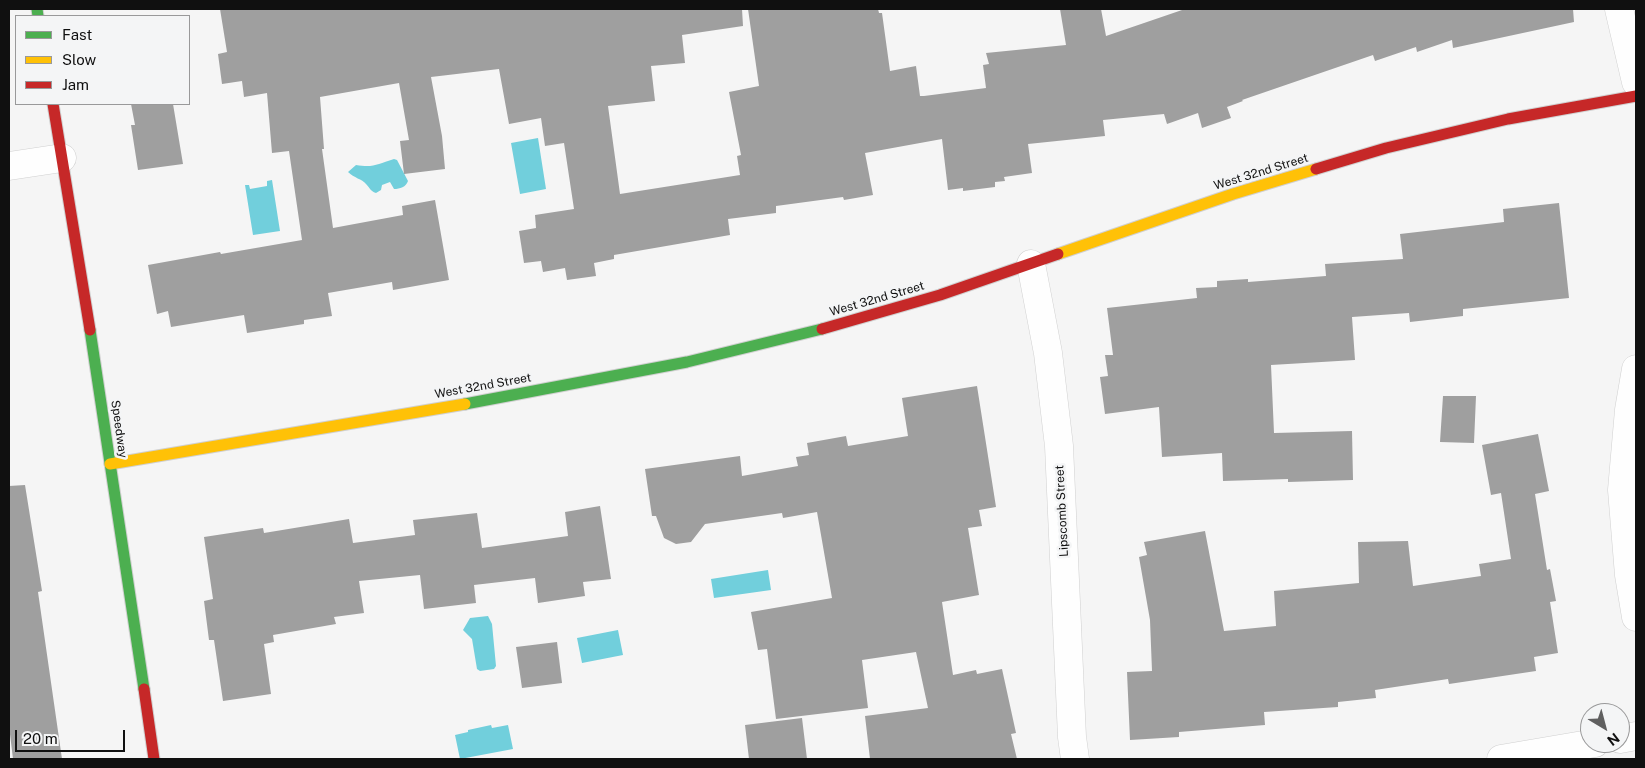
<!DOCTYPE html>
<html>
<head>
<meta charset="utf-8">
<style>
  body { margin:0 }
  #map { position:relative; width:1645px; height:768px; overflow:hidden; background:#f5f5f5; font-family:"Public Sans",sans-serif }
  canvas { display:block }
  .frame { position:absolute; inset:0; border:10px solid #101010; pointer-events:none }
  .legend { position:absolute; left:15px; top:15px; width:175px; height:90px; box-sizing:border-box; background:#f4f5f6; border:1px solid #99999a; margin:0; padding:6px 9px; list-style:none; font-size:15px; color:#101010 }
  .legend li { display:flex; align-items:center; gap:10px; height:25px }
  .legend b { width:25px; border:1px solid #99999a }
  .north { position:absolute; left:1580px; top:703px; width:50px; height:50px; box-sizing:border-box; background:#f4f5f6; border:1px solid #99999a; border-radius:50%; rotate:143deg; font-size:14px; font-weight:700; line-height:20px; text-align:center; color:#101010 }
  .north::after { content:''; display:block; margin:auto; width:18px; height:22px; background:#606060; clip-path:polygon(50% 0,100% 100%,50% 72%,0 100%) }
  .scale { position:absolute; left:15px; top:730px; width:110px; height:22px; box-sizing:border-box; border:2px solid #101010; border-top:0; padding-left:6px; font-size:15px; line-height:18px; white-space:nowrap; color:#101010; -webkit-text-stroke:4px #f4f5f6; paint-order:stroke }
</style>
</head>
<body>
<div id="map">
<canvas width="1645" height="768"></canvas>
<div class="frame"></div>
<ul class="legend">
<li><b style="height:6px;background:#4caf50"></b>Fast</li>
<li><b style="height:6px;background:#ffc107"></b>Slow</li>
<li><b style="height:6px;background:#c62828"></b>Jam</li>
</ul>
<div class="north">N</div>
<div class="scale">20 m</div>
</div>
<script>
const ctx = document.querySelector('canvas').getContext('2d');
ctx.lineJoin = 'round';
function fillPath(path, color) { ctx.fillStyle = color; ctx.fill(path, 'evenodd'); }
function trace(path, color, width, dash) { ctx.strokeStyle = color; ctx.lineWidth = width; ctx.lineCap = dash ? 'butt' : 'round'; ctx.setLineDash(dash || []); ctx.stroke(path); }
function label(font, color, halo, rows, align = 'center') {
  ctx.font = font + ' "Public Sans",sans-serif'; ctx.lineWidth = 5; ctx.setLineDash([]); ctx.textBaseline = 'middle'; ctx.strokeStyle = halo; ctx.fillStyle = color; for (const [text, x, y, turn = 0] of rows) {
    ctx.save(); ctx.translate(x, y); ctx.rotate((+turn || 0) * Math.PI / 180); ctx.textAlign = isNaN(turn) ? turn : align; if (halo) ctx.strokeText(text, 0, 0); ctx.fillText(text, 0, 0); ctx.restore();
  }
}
const water = new Path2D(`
  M538,138L546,189L520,194L511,143Z
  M394,159L397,160L408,181C406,187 400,189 394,189L390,182L382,185L381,190L376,193C370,191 370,188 366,184C362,179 354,178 348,172L356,165C374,168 377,164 394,159Z
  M272,180L280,231L253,235L245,185H249L250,189L267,186V181Z
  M768,570L771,590L714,598L711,579Z
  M488,616L492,624L496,666L494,669L480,671L477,669L472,639L463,630L470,618Z
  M618,630L623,655L582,663L577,638Z
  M491,725L492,728L508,725L513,749L460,759L455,735L468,732V730Z`);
const building = new Path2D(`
  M220,9H742L743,26L682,35L685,63L651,66L655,101L608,106L620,194L740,175L737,156L741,155L729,92L759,86L748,9H878L879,13H882L890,71L916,66L920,96H924L986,88L983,65L989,64L986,53L1066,45L1060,9H1101L1106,36L1185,9H1573L1574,22L1453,48L1452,40L1417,52L1416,47L1375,61L1373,55L1242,100L1243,101L1227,107L1231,118L1202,128L1198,113L1167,124L1164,114L1103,120L1105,136L1028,144L1032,173L1004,177L1005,181L995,182V187L963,191V188L948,190L942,139L865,153L873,195L844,200L843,197L776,206V213L728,219L730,235L614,255V259L594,263L596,276L567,280L565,268L543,272L541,261L524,263L519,231L536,228L535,215L574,209L564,143L545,146L541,118L509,124L499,69L431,77L442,136L445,169L404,174L400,141L409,140L399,83L320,97L324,149H322L333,228L403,215L402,206L435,200L449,280L393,290L392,282L328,293L332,316L304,320V324L247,333L244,315L171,327L168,311L157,314L148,265L220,252L221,254L302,240L289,151L272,153L267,93L244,97L242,81L222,84L218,54L227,52Z
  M131,104H173L183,164L138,170L131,125H135Z
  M1559,203L1569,298L1463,309V316L1410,322L1409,313L1352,317L1355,360L1271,365L1274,433L1352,431L1353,480L1288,482V479L1223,481L1222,453L1162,457L1159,407L1105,414L1100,377L1108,376L1105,355H1113L1107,308L1197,298L1196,288L1217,287V281L1248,279V282L1326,276L1325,264L1403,259L1400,234L1504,222L1503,209Z
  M977,386L996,507L979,510L982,526L968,528L979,595L942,602L953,675L976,670L977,674L1002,669L1016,733L1011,734L1017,759H870L865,716L928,708L916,652L862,660L868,708L776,719L767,649L758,650L751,612L832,598L817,512L783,518L782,513L705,524L691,542L676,544L664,538L656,516H652L645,469L740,456L742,476L798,466L796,457L809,455L807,443L846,436L848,446L908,436L902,398Z
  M1443,396H1476L1474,443L1440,442Z
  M1538,434L1549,491L1535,494L1547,570L1550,569L1556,601L1550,602L1558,653L1534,657L1536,671L1449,684L1448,679L1375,690L1376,698L1338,702V707L1264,712L1265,725L1179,732V737L1130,740L1127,672L1152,671L1150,620L1139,557L1147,555L1144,542L1205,531L1224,631L1276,626L1274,591L1359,583L1358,542L1408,541L1413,586L1481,576L1479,564L1511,559L1501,493L1491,495L1482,445Z
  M25,485L42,591L38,592L62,759H13L9,726V486Z
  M600,506L611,579L583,582L585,596L538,603L535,578L474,585L476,603L424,609L420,575L359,581L364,613L334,617L336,624L273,635L274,642L264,644L271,694L223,701L214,640H209L204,601L213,599L204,537L263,528L264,533L349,519L353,543L415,535L413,520L477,513L482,548L568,536L565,512Z
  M557,642L562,683L522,688L516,647Z
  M802,718L807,759H749L745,725Z`);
const street = new Path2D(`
  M1619,9L1636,82
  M9,166L62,158
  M1031,264L1048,353L1059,446L1072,737L1075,759
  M1636,369L1629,410L1622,490L1629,575L1636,617
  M1620,739L1636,736
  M1501,759L1595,743`);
const fast = new Path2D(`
  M37,9L38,16
  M90,330L144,689
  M465,404L687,362L822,329`);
const slow = new Path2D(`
  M1058,254L1233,194L1316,169
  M110,464L465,404`);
const jam = new Path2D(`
  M53,104L90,330
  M1316,169L1386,148L1508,119L1636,96
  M822,329L940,295L1058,254
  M144,689L154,759`);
const streetNames = [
  ["West 32nd Street",1261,172,-17],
  ["West 32nd Street",877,299,-16],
  ["West 32nd Street",483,386,-10],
  ["Speedway",119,429,82],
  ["Lipscomb Street",1062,511,-93]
];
fillPath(water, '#71cfdc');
fillPath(building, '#9f9f9f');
trace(street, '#d0d0d0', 29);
trace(fast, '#d0d0d0', 13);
trace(slow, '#d0d0d0', 13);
trace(jam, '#d0d0d0', 13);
trace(street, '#fefefe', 28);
trace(fast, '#4caf50', 11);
trace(slow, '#ffc107', 11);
trace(jam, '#c62828', 11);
label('12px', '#101010', '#f4f5f6', streetNames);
</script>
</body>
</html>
